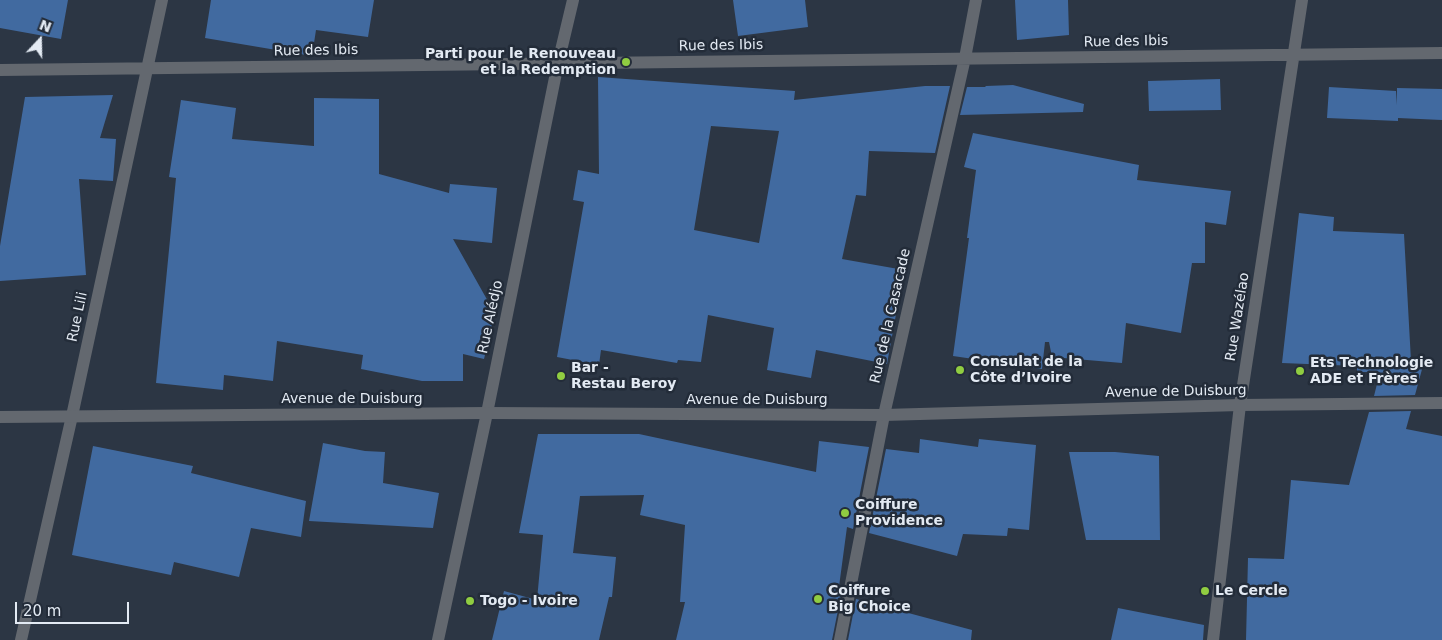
<!DOCTYPE html>
<html>
<head>
<meta charset="utf-8">
<style>
  body { margin:0 }
  #map { position:relative; width:1442px; height:640px; overflow:hidden; background:#2c3644; font-family:"DejaVu Sans",sans-serif }
  canvas { display:block }
  .north { position:absolute; left:15px; top:15px; width:50px; height:50px; -webkit-text-stroke:4px #232c39; paint-order:stroke; rotate:21deg; font-size:14px; font-weight:700; line-height:20px; text-align:center; color:#e3eaf3 }
  .north::after { content:''; display:block; margin:auto; width:18px; height:22px; background:#e3eaf3; clip-path:polygon(50% 0,100% 100%,50% 72%,0 100%) }
  .scale { position:absolute; left:15px; top:602px; width:114px; height:22px; box-sizing:border-box; border:2px solid #e3eaf3; border-top:0; padding-left:6px; font-size:15px; line-height:18px; white-space:nowrap; color:#e3eaf3; -webkit-text-stroke:4px #232c39; paint-order:stroke }
</style>
</head>
<body>
<div id="map">
<canvas width="1442" height="640"></canvas>
<div class="north">N</div>
<div class="scale">20 m</div>
</div>
<script>
const ctx = document.querySelector('canvas').getContext('2d');
ctx.lineJoin = 'round';
function fillPath(path, color) { ctx.fillStyle = color; ctx.fill(path, 'evenodd'); }
function trace(path, color, width, dash) { ctx.strokeStyle = color; ctx.lineWidth = width; ctx.lineCap = dash ? 'butt' : 'round'; ctx.setLineDash(dash || []); ctx.stroke(path); }
function label(font, color, halo, rows, align = 'center') {
  ctx.font = font + ' "DejaVu Sans",sans-serif'; ctx.lineWidth = 5; ctx.setLineDash([]); ctx.textBaseline = 'middle'; ctx.strokeStyle = halo; ctx.fillStyle = color; for (const [text, x, y, turn = 0] of rows) {
    ctx.save(); ctx.translate(x, y); ctx.rotate((+turn || 0) * Math.PI / 180); ctx.textAlign = isNaN(turn) ? turn : align; if (halo) ctx.strokeText(text, 0, 0); ctx.fillText(text, 0, 0); ctx.restore();
  }
}
const building = new Path2D(`
  M0,0H68L61,39L0,28Z
  M211,0H374L368,37L316,30L312,56L205,38Z
  M733,0H805L808,27L738,36Z
  M1015,0H1068L1069,35L1017,40Z
  M598,77L795,91L794,100L925,86H950L935,153L869,151L866,196L856,195L842,259L904,270L887,364L816,350L811,378L767,370L774,328L708,315L701,362L678,360L677,363L601,350L599,365L557,357L584,202L573,200L578,170L599,174ZM711,126L779,131L759,243L694,230Z
  M1220,79L1221,110L1149,111L1148,81Z
  M1013,85L1084,104L1083,112L960,115L967,87H985L986,86Z
  M1329,87L1396,91L1397,105V88L1442,89V120L1398,118V121L1327,118Z
  M113,95L100,138L116,139L113,181L79,179L86,275L0,281V246L25,97Z
  M314,98L379,99V174L449,193L450,184L497,188L492,243L453,239L494,312V317L484,359L463,354V381H422L361,369L363,355L277,341L273,381L224,375L223,390L156,383L176,178L169,177L181,100L236,108L232,139L314,146Z
  M973,133L1139,165L1137,180L1231,191L1226,225L1205,222V263H1192L1181,333L1126,323L1122,363L1052,357L1049,342H1045L1042,369L953,356L969,238H967L976,170L964,167Z
  M1299,213L1334,217L1333,231L1404,234L1411,361L1424,362L1415,395L1374,396L1380,372H1357V366L1282,363Z
  M1411,411L1406,429L1442,436V640H1246L1248,558L1284,559L1291,480L1349,485L1369,412Z
  M538,434H639L816,472L819,441L869,447L853,529L847,527L838,594L841,595L832,640H676L685,602H680L685,525L640,515L644,495L580,496L573,553L616,557L612,597H609L599,640H492L504,591L537,600L543,535L519,533Z
  M920,439L978,447L979,439L1036,445L1029,530L1008,528L1007,536L963,534L957,556L869,533L886,449L919,453Z
  M323,443L365,451L385,452L383,483L439,493L433,528L309,521Z
  M93,446L193,466L191,473L306,501L301,537L251,528L239,577L174,562L171,575L72,555Z
  M1069,452H1115L1159,456L1160,540H1086Z
  M856,599L972,630L971,640H848Z
  M1118,608L1204,625L1203,640H1111Z`);
const minor = new Path2D(`
  M0,70L1442,53
  M21,640L72,416L162,0
  M438,640L487,413L558,63L573,0
  M840,640L884,415L965,58L976,0
  M1213,640L1240,405L1302,0`);
const tertiary = new Path2D(`
  M0,417L487,413L884,415L1240,405L1442,403`);
const markers = [
  [626,62,5,"#90cd41"],
  [960,370,5,"#90cd41"],
  [1300,371,5,"#90cd41"],
  [561,376,5,"#90cd41"],
  [845,513,5,"#90cd41"],
  [1205,591,5,"#90cd41"],
  [818,599,5,"#90cd41"],
  [470,601,5,"#90cd41"]
];
const streetNames = [
  ["Rue des Ibis",1126,42,-1],
  ["Rue des Ibis",721,46,-1],
  ["Rue des Ibis",316,51,-1],
  ["Rue de la Casacade",891,316,-77],
  ["Rue Lili",78,317,-78],
  ["Rue Alédjo",491,317,-78],
  ["Rue Wazélao",1238,317,-81],
  ["Avenue de Duisburg",1176,392,-1],
  ["Avenue de Duisburg",352,399],
  ["Avenue de Duisburg",757,400]
];
const poiNames = [
  ["Parti pour le Renouveau",616,54,"right"],
  ["et la Redemption",616,70,"right"],
  ["Consulat de la",970,362],
  ["Côte d’Ivoire",970,378],
  ["Ets Technologie",1310,363],
  ["ADE et Frères",1310,379],
  ["Bar -",571,368],
  ["Restau Beroy",571,384],
  ["Coiffure",855,505],
  ["Providence",855,521],
  ["Coiffure",828,591],
  ["Big Choice",828,607],
  ["Le Cercle",1215,591],
  ["Togo - Ivoire",480,601]
];
fillPath(building, '#416aa0');
trace(minor, '#63686f', 12);
trace(tertiary, '#63686f', 12);
for (const [x, y, r, color] of markers) { const dot = new Path2D(); dot.arc(x, y, r, 0, 2 * Math.PI); ctx.fillStyle = color; ctx.fill(dot); trace(dot, '#232c39', 2); }
label('14px', '#e3eaf3', '#232c39', streetNames);
label('bold 14px', '#e3eaf3', '#232c39', poiNames, 'left');
</script>
</body>
</html>
